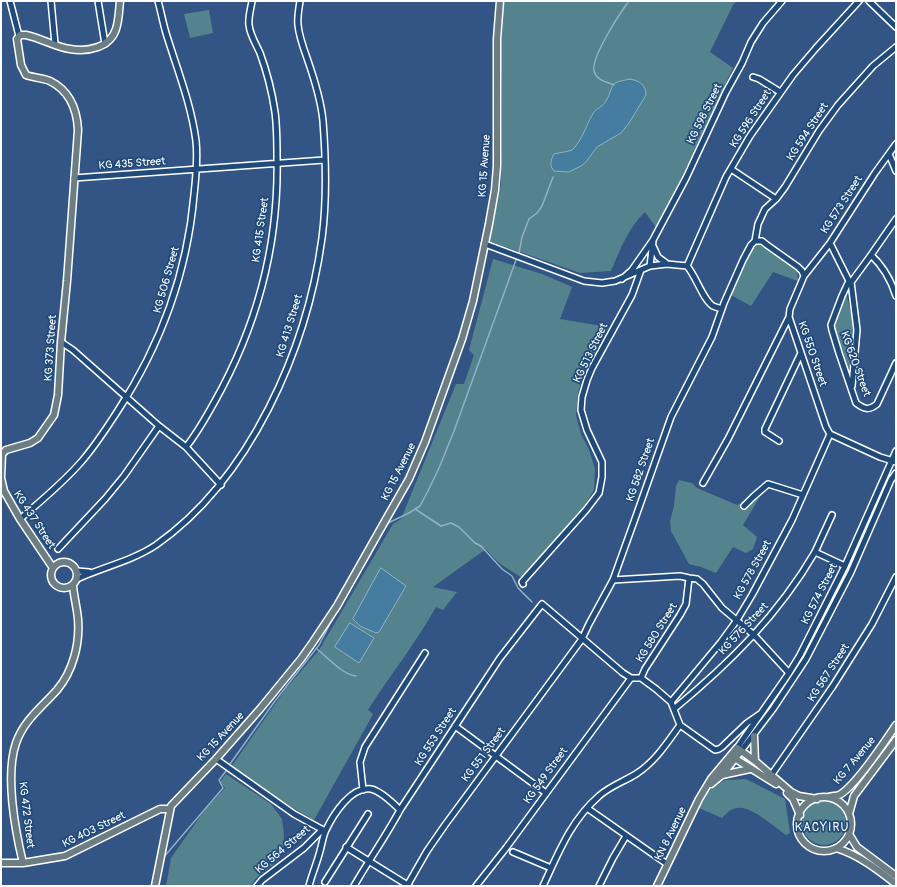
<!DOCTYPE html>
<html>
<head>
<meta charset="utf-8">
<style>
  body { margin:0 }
  #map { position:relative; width:897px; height:887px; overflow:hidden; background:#325585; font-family:Pangolin,sans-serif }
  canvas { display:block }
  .frame { position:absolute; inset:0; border:2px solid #fff; pointer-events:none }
</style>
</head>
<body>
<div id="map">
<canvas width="897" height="887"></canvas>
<div class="frame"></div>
</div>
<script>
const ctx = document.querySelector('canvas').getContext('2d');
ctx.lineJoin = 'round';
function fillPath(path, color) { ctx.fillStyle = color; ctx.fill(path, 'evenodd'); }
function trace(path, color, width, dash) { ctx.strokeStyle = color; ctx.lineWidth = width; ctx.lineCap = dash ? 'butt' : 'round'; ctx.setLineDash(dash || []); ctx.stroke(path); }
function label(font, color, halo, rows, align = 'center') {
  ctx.font = font + ' Pangolin,sans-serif'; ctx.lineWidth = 3.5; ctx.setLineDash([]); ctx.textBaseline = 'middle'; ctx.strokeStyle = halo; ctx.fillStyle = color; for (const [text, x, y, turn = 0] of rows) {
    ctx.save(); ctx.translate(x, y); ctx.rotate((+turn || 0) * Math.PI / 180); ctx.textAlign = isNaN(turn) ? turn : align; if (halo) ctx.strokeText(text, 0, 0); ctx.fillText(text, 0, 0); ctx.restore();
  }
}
const green = new Path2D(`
  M504,1H737L733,5L710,52L733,68L657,229L645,212C628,228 620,250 611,271L580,273L489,241L501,184L502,108L500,37Z
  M209,10L213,33L190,38L184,14Z
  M760,239L797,267L798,281L773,272L751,306L731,295L733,290L731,282L752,241Z
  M493,259L542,274L572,287L560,319L608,327L583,375L578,393L576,416L581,434L589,450L595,469L594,490L578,516L521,577C507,569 496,562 486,549L433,587L457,592L443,610L436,607C416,643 390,675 368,710L373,714L371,718L314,820L290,806L231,767L285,690L319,650L393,524L401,519L456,384H464L474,355L469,350Z
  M845,291C852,310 855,333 853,353C852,360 849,367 847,374L831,324Z
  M679,480L692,483L697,488L737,505L750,499L756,490L765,488L743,525L757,537L753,549L746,553L733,547L716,573L701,567L689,564L671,531L670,521L674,506L676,486Z
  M226,774L271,804L282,819L284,835L283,850L276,862L255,879L251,886H166L171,858L204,811L225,788L220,782Z
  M746,779L785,799L790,833L786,835C774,827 752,806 737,808C730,809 726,814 722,818L699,808L704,796L711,789L725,780Z
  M802 823a22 22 0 1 1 44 0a22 22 0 1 1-44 0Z`);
const water = new Path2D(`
  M630,79C640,81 646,85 646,95L629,123L621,133L597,147L586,162L581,166L569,172L554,171C549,166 551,159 554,154C558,153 571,151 572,150C583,140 586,124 594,112C599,107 604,106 607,99C610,95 611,86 615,83C619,81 626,80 630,79Z
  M381,568L406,586L379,632L376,633L360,626L353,619Z
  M350,623L374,638L359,663L335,647Z`);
const stream = new Path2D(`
  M614,85C607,82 596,80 594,71C591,57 620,13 629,1
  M519,253L522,237L529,219L537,213L542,206L553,177
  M415,509L441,526L451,523L459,527L475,543L481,546L502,569L512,576L518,588L532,602
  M349,591L388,523L409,513L420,506L427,493L439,468L454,431L516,260
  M317,649C327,657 343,675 356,676
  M230,764L275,701L319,645L338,609
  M163,858L223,788L219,780L226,771`);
const minor = new Path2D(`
  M10,1L19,36
  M51,1L55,44
  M98,1L105,44
  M869,1L896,27
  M753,77L759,79L780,92
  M889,154L896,171
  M731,169L776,199
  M74,178L324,160
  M755,241L758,224L765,209L776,199L785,187L819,131L838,105L873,66L896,47
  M830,243L849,281H852L871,255C884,267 891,280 896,296
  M485,244L584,281L602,283L615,281L650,266L667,264L687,266C696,276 703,300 713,306C715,307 719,308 722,309
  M653,246L658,257L666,263
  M871,255L896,219
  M650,266L653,241
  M687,266L726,177L750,136L793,75L816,48L859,1
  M804,276L830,243L875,173L896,144
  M622,279L632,270L653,240L686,178L726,92L742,63L751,42L763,23L782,1
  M849,281L842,296L831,325L832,330L839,353L856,403C864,409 869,411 877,404L896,363
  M851,282L857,330L852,386
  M61,342L73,350L159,426L186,447L221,485
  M779,441L765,432V429L801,353
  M186,447C198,432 206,417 215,401C257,326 279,243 277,157C277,142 277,127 275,112C272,92 267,72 260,53C256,44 250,35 249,25C248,17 251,8 252,1
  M703,483L728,439L789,317
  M744,506L753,497L768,484L803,495
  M20,519C42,500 63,483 82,461C95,446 106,429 117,412C161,345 187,275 194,195C196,177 198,159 196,141C191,103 177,69 166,33C163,23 161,12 158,1
  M58,549L105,499L124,476L159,426
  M815,552L832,515
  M77,571L89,572
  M689,578L697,579L703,584L722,608L754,635L789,673
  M77,579C103,567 132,561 156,545C250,479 307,349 322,238C327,200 326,160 323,121C321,100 314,78 307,58C303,47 299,36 298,25C297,17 299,9 300,1
  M613,580L680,576L689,578L686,604L680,615L645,669L641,678
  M523,584L522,582L586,510L599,493L602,477V462L587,430L581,410L582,397L587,380L592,368L632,295L641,270
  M671,702L721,642L737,620L752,595L792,520L830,434
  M674,709C729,664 779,614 815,552L845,566
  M455,726L546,793
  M737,748L789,673L800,655L845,566L896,451
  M741,751L773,709L806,659L851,572L891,480L896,473
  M216,759L294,814L325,831
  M770,777L833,686L872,624L896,577
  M363,790L360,762L365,747L425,653
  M587,808L667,864
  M346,847L409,886
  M513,852L551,868
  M325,882L368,814
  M257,886L262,880L304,848L322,830
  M309,886C312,874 317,863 320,851C322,844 323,836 326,830C333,815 351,786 371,789C381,791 393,803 400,810
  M354,886C369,860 386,836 400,810L500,658L542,604L623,673L631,678H641L656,689L671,702L680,725L715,750L719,749L722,747L747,723L760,714
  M407,886L427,851L445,825L582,639L589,624L613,580L636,516L671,417L712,337L724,303L743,260L751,245L755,241H762L767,245L798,267L802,271L804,276L790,309L789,317L826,427L830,434L880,457L896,462
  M476,886L506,848L631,678
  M543,886C558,854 571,820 599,796C610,786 623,782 636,774C655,762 667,743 680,725
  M599,886L613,858L626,836`);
const major = new Path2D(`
  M51 575a13 13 0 1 1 26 0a13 13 0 1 1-26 0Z
  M53,568L20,519L4,491L1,478L2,454L6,450L30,443L38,438L54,415L58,395L61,342L67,281L78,130C77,109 70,91 50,81C43,78 34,78 26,75L21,65L17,39L20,35H26C41,38 55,47 70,49C87,52 110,48 116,29C119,20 119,10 120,1
  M754,736L755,761
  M731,756L776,784
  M722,775L750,769
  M711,784L722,775L741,751
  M787,793L793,799L800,815
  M829,797C832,796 836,796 839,795C854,788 886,740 896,725
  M797 824a27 27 0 1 1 54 0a27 27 0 1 1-54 0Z
  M849,814L854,796L896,740
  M849,834L857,847L896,876
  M836,848C859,855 878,870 896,884
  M1,863H23L65,856L160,809H169
  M23,863C15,830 5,775 16,743C24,720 42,707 57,690C73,671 80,644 78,619C77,608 74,597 73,586
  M155,886L171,806L216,759L260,709L301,659L313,642L337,606L389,514L409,479L425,442L462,339L473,301L489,224L495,190L497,166V39L500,1
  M657,886L699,799L711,779L737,748L755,761L791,792L799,796L817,799`);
const streetNames = [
  ["KG 598 Street",705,114,-64],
  ["KG 596 Street",751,119,-57],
  ["KG 594 Street",808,132,-57],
  ["KG 435 Street",132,164,-4],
  ["KG 15 Avenue",485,166,-86],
  ["KG 573 Street",842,205,-57],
  ["KG 415 Street",261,230,-82],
  ["KG 506 Street",167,280,-74],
  ["KG 413 Street",290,326,-73],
  ["KG 373 Street",51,348,-86],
  ["KG 513 Street",591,353,-64],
  ["KG 550 Street",812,354,71],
  ["KG 620 Street",855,364,70],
  ["KG 582 Street",641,470,-71],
  ["KG 15 Avenue",399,472,-63],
  ["KG 437 Street",34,520,57],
  ["KG 578 Street",753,570,-61],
  ["KG 574 Street",820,594,-63],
  ["KG 576 Street",744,629,-47],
  ["KG 580 Street",657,633,-58],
  ["KG 567 Street",829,673,-57],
  ["KG 15 Avenue",221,737,-47],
  ["KG 553 Street",436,737,-57],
  ["KG 551 Street",484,755,-53],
  ["KG 7 Avenue",855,761,-50],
  ["KG 549 Street",546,776,-54],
  ["KG 472 Street",26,815,83],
  ["KG 403 Street",94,830,-26],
  ["KN 8 Avenue",671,834,-64],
  ["KG 564 Street",283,850,-40]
];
const neighbourhoodNames = [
  ["KACYIRU",822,828]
];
fillPath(green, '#55838d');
fillPath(water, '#457da0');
trace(water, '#8fb1c6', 1);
trace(stream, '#8fb1c6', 1.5);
trace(minor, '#fff', 8);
trace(major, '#fff', 9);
trace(minor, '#1f4a7a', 5);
trace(major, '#6c7e84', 6);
label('11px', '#fff', '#1f4a7a', streetNames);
ctx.letterSpacing = '1px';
label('12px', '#fff', '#1f4a7a', neighbourhoodNames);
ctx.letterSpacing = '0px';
</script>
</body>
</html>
